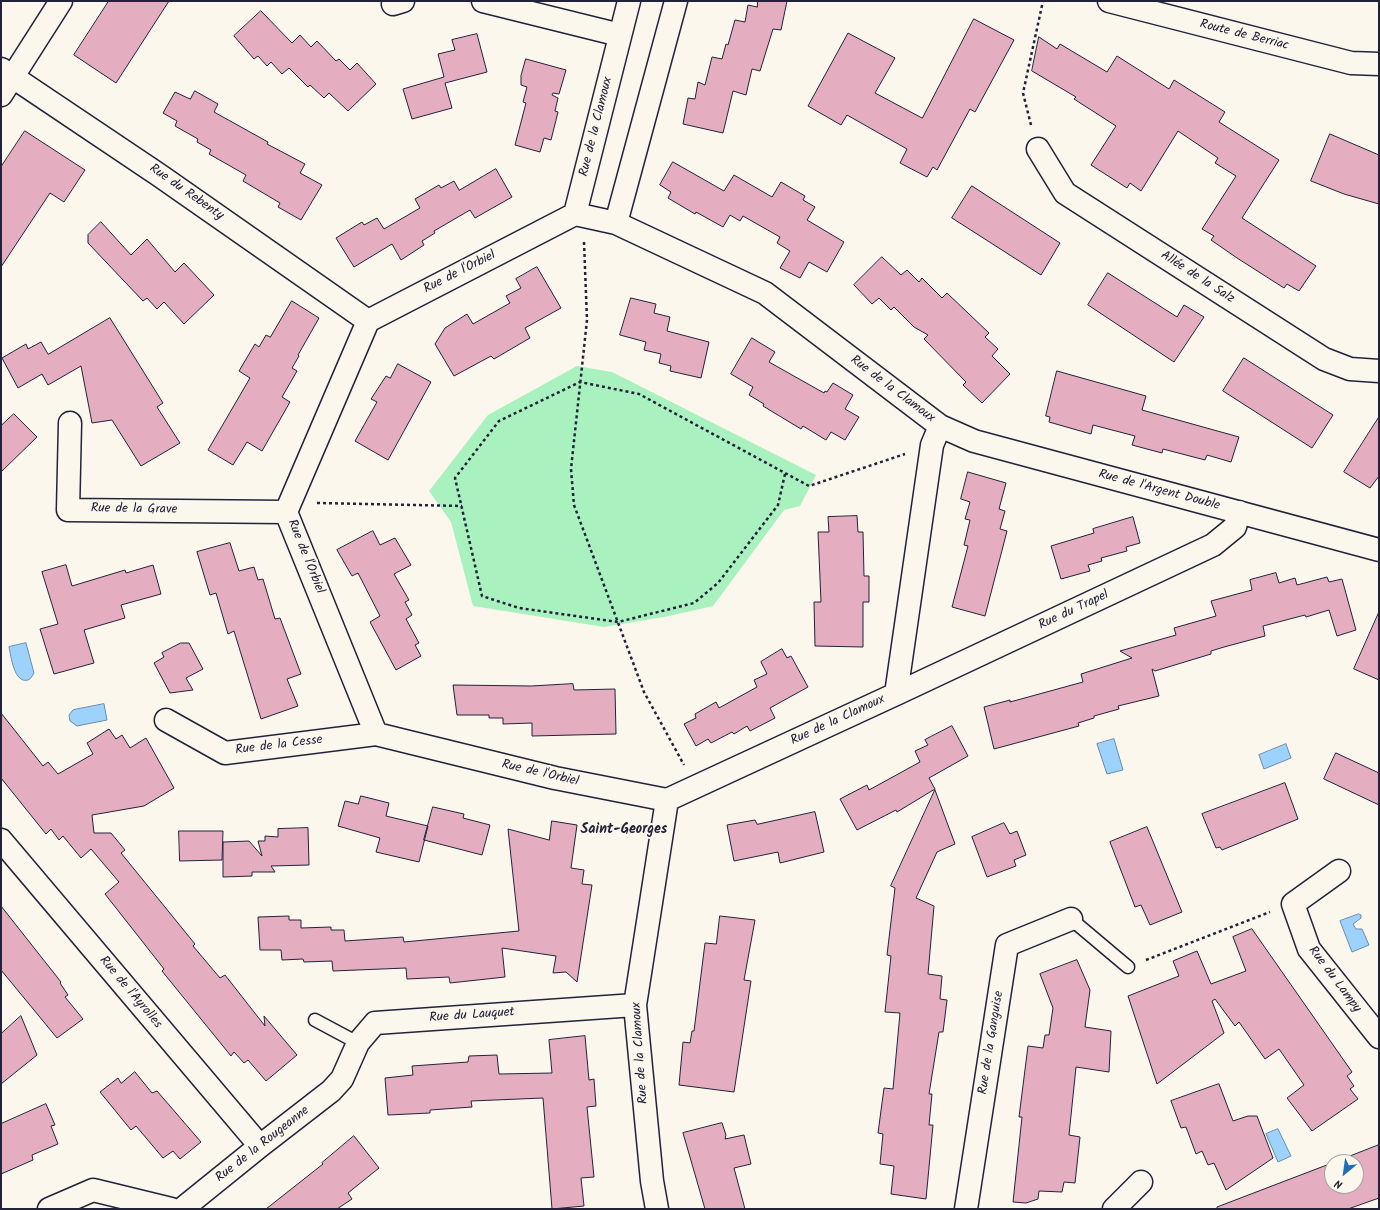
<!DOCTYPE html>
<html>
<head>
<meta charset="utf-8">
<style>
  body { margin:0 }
  #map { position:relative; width:1380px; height:1210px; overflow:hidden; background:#fbf7ec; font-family:Kalam,sans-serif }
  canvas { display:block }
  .frame { position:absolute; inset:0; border:2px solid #22223b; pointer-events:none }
  .north { position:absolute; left:1324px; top:1154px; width:40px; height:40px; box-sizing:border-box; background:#fbf7ec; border:1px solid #a4a2a5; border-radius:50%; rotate:209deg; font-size:11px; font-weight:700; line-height:16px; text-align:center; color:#22223b }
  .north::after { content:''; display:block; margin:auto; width:14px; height:18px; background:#1f6fb2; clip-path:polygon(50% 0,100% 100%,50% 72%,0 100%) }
</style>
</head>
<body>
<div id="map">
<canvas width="1380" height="1210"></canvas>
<div class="frame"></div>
<div class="north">N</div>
</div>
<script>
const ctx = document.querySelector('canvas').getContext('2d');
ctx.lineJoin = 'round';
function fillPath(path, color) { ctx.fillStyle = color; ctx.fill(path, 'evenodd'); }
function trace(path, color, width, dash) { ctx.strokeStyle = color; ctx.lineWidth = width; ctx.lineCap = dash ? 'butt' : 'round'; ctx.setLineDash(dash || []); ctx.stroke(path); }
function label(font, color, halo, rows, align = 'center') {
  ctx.font = font + ' Kalam,sans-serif'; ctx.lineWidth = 4; ctx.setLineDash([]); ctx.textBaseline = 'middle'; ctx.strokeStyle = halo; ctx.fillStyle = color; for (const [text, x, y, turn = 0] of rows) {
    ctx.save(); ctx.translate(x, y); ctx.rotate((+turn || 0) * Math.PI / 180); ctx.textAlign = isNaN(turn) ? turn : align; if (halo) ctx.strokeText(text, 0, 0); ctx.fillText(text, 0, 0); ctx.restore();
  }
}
const green = new Path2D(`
  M577,366L612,372L816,475L800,506L784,510L713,606L669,616L604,627L473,606L451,522L429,491L488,415Z`);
const water = new Path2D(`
  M26,643L34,673C32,676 31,679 28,680C14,684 11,656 9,647Z
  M104,704L107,720L77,726L70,721L69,715L73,710Z
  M1114,739L1123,770L1107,774L1097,744Z
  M1286,744L1291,758L1264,769L1259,755Z
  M1359,914L1361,915V918L1353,924L1356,929H1362L1369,945L1352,952L1340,921Z
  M1278,1129L1291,1156L1278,1162L1266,1134Z`);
const building = new Path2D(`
  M109,1H169L116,83L74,55Z
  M758,1H787L781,30L773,29L760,71L752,69L746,95L733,91L723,133L683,124L688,98L695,99L698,82L705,85L712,57L722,59L726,44L728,45L735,20L745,22L748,5L757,7Z
  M261,11L292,43L300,35L311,47L317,41L336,61L339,59L350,70L357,63L376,84L348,111L329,93L324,98L310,85L308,87L289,68L282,74L271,62L267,66L258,56L254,59L234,36Z
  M974,19L1014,40L975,112L970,109L937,170L933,167L927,177L900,163L907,149L847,115L841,125L808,106L848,33L895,58L875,93L922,118Z
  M477,34L487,72L445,83L452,108L412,119L403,89L444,77L438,54L455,50L452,40Z
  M1039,37L1057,49L1060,44L1107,72L1117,56L1169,89L1174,80L1225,112L1219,122L1279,160L1242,218L1316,266L1299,291L1287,284L1284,288L1237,258L1211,240L1214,236L1202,229L1236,176L1215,163L1218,158L1178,131L1141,191L1130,183L1127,188L1091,165L1116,126L1074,99L1076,97L1032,71Z
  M526,59L566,70L559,94L553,93L552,95L558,98L555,111L558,112L551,140L544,138L540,152L515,145L526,103L523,102L527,87L521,85V76Z
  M195,91L218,104L214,112L268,142L267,144L305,164L300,173L322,185L301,220L278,207L280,203L243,181L246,175L209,154L211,150L197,142L198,139L175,126L177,121L163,113L175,92L190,99Z
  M25,131L85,170L64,202L50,193L1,267V167Z
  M1330,134L1379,155V204L1344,194L1311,181Z
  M673,162L724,191L734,175L772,197L781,182L805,196L803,200L815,207L807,220L844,242L827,272L809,262L800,278L780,268L790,251L777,243L780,237L743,216L740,221L730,215L723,227L696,212L695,214L668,198L671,192L660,185Z
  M496,169L512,197L475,218L470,210L434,231L435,233L422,241L424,245L401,260L392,244L354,267L336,238L362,222L364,225L377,218L384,229L420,208L415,199L439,185L441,188L454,181L459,190Z
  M972,186L1060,243L1041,275L952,218Z
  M101,222L131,255L147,239L175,272L184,263L214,295L184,324L164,302L157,309L147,298L143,301L88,243V235Z
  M882,257L901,275L907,270L919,282L922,278L942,298L947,293L989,333L985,337L998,349L992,356L1010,374L982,403L963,385L966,382L924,339L928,335L914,327L894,307L891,310L879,298L872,304L854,285Z
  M537,267L561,308L525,328L530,338L494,359L491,356L454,376L435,344L445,328L467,314L473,324L510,303L506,296L521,288L516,279Z
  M1108,273L1177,317L1184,305L1204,317L1174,362L1088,305Z
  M631,298L656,304L654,313L670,317L667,331L709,342L701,378L670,371L671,366L659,363L661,354L644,350L646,342L620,335Z
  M292,301L319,318L298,355L299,356L292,368L297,371L282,397L290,402L262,451L247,442L233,465L208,450L250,378L239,371L255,344L259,347L266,335L270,337Z
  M110,318L163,403L157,407L180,443L141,466L112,420L92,423L81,366L48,385L42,374L18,388L2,358L26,344L28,349L41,342L48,354Z
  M752,338L775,352L769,362L824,393L825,391L827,392L833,383L853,395L845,409L859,417L845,440L831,432L826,440L803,426L801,429L763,406L764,404L749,395L753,387L731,374Z
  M1244,358L1333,415L1312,448L1223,391Z
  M398,364L431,382L388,460L355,441L377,402L371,399L386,376L390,378Z
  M1057,371L1146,396L1142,410L1239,437L1231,462L1207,455L1205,460L1163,449L1162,453L1132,445L1135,436L1093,425L1091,434L1049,422L1050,417L1046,416Z
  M14,414L37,437L1,472V426Z
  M1379,417V476L1370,488L1344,472Z
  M968,472L1006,483L999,509L1005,511L1000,529L1007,531L985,616L952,607L968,546L964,545L970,520L965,519L970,502L961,499Z
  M857,516L858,532H863L864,576H869V602H863V647L815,646L814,602H821L818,532H829L828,517Z
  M1133,517L1140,543L1126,547L1127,551L1101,558L1102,561L1088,565L1090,571L1061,579L1051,546L1094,533L1093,529Z
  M373,531L380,545L395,538L411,565L394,574L409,600L405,602L412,615L406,619L419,643L415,645L421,656L396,670L370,622L380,616L358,573L352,576L337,550Z
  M230,543L239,571L254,567L258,580L263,579L275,619L280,618L301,674L287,679L298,706L261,719L234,631L228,634L216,593L210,595L197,552Z
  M66,565L72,586L125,570L126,573L153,565L161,594L121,605L125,618L84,630L94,663L54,674L40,629L58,624L42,572Z
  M1276,573L1279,583L1295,578L1297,585L1327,577L1329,582L1342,579L1356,630L1337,636L1329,610L1306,617L1305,615L1263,626L1265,636L1224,647L1211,651V654L1155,671L1152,669L1159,696L1118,706L1119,709L1094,716V718L1078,723L1079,726L994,749L984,707L1010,700V702L1083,682L1081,674L1132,658L1120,651L1176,635L1174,628L1216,616L1211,601L1252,590L1250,580Z
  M1379,612V680L1354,669Z
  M181,643H189L203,669L186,678L193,690L170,693L154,663L164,657L162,653Z
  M782,649L787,658L791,656L808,687L770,708L775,718L750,731L747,726L734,734L732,732L711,743L708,739L696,746L684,724L696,718L695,714L716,702L719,708L757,687L754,680L767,674L761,662Z
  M573,684L574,690L615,689L616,734L532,736V723L503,724V718H489V715H457L453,685L531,686Z
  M1,713L43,766L48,762L58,774L93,754L87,743L109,729L116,739L122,735L130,748L146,738L174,788L144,806L92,815L94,833H111L125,850L121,853L195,944L193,946L220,978L225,975L265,1026L264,1016L297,1055L266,1081L248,1060L244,1063L234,1052L231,1056L162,971L164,969L105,894L119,882L91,849L81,858L63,836L59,840L51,829L46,834L1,778Z
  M952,726L968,756L929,778L935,789L897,812L896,810L857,830L840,799L867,785L869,790L920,762L915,751L928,745L925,740Z
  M1336,753L1379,773V805L1324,779Z
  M1285,783L1298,819L1222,850L1220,847L1216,848L1202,814Z
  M935,790L955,844L937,852L916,898L934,906L928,974L942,976L940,999L947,1000L943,1032H939L929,1094H932L929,1125H933L926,1199L891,1194L894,1166L880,1164L883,1134L878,1133L884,1088L893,1089L900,1013L885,1012L891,956L887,955L895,888L891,886Z
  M361,796L389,803L386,816L428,826L419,862L376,852L380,838L338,826L345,801L358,804Z
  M433,807L464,814L463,818L490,825L482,855L424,840Z
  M815,812L824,852L780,863L778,852L734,861L727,825L755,820L757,824Z
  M552,821L577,825L571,868L584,870L582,884L592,885L577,982L566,972L553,973L556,956L502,948L505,977L450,983L449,977L407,979L406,968L333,971L332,961L304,962L303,959L282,960L281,950H260L258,917L289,916V920H301V928L331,927V930H344L345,941L403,937L404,942L519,931L508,829L549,840Z
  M1004,823L1010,834L1017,831L1026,855L1014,860L1016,866L987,877L972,837Z
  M1147,827L1182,912L1150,925L1141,905L1135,907L1110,842Z
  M308,828L309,865L271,866L275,872H252V876L223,877V842L249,841L262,856L258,841H265V836L278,837V829Z
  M179,831H223L222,860L180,861Z
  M1,906L61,982L60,983L68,995L65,997L83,1019L57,1038L1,970Z
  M720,916L755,920L744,980L751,981L734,1092L679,1085L683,1042L690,1043L692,1031H694L705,943L716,944Z
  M1252,929L1352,1072L1347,1076L1354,1086L1350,1089L1358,1099L1312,1131L1287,1098L1304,1085L1279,1049L1265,1059L1239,1022L1235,1026L1215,999L1212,1001L1224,1033L1157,1084L1128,996L1179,976L1173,961L1197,951L1211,984L1246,971L1233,937Z
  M1077,960L1090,990L1085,1027L1111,1031L1109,1072L1076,1067L1069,1135L1080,1137L1075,1183L1064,1182L1062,1192L1039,1191L1038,1199L1026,1203L1013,1202L1022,1117H1019L1028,1046L1043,1048L1045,1035H1049L1053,1008L1040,974Z
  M21,1016L37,1055L1,1084V1034Z
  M585,1036L589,1080L594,1079L596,1106L587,1107L594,1177L581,1178L584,1206L552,1209L543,1098L471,1101L472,1107L430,1110V1113L388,1115L385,1078L413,1075L412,1066L468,1062L469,1056L497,1055L499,1074L552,1073L549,1040Z
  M135,1072L152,1093L157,1091L201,1142L180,1159L173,1151L163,1158L136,1126L131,1130L100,1092L118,1078L121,1083Z
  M1219,1084L1233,1121L1248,1116H1257L1273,1158L1226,1190L1214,1163L1208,1165L1202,1151L1196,1154L1186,1127L1181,1128L1171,1101Z
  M46,1104L55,1125L51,1126L58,1144L32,1155L33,1160L1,1174V1124Z
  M722,1123L726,1135L725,1139L744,1135L751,1164L734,1168L745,1209H705L683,1133Z
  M354,1136L379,1168L348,1193L352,1199L337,1209H266L323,1164L322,1163Z
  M1379,1145V1198L1348,1209H1217V1207L1332,1163V1186H1356V1162H1335Z`);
const path = new Path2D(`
  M1031,125L1023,93L1043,1
  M584,242L587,320L571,469L574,505L644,692L684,765
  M785,474L778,505L718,583L694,603L618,622L519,608L482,596L455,478L499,421L580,382L639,394L809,486L905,454
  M317,503L462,506
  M1146,960L1270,912`);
const lane = new Path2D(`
  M1071,919L1128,967
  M315,1020L358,1043`);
const street = new Path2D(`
  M483,1L620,35
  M629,1L575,214L616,223L676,1
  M393,4L403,1
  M1,69L159,175L368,321
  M1,95L61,1
  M1038,149L1065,193L1324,359L1350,369L1379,371
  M575,214L368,321L286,512L376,734L555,778L667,800
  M616,223L765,293L940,426L932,445L896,694L667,800L635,1005L652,1181L657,1209
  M70,423L68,510L286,512
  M940,426L974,441L1379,550
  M896,694L1213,545L1235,527L1239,512
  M166,720L225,753L376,734
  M1,840L260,1146
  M1339,871L1293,904L1309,949L1379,1037
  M49,1209L93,1190L171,1209
  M182,1209L260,1146L331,1091L342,1079L358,1043L375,1023L635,1005
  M966,1209L1007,945L1071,919
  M1114,1209L1141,1182`);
const secondary = new Path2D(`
  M1109,1L1351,63L1379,64`);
const streetNames = [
  ["Route de Berriac",1244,36,14],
  ["Rue de la Clamoux",597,127,-76],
  ["Rue du Rebenty",186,193,35],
  ["Rue de l'Orbiel",460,273,-27],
  ["Allée de la Salz",1197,278,33],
  ["Rue de la Clamoux",892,390,37],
  ["Rue de l'Argent Double",1159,491,15],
  ["Rue de la Grave",134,510,1],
  ["Rue de l'Orbiel",305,557,68],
  ["Rue du Trapel",1074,611,-25],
  ["Rue de la Clamoux",838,721,-25],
  ["Rue de la Cesse",279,746,-7],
  ["Rue de l'Orbiel",540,774,13],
  ["Rue du Lampy",1334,980,53],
  ["Rue de l'Ayrolles",130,993,50],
  ["Rue du Lauquet",472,1016,-4],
  ["Rue de la Ganguise",992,1043,-81],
  ["Rue de la Clamoux",641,1053,-94],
  ["Rue de la Rougeanne",263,1145,-38]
];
const neighbourhoodNames = [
  ["Saint-Georges",624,831]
];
fillPath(green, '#a9f1bf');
fillPath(water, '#9cd2fb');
trace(water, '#6b8cae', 1);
fillPath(building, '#e5adc0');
trace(building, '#22223b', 1);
trace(lane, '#22223b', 15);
trace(street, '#22223b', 25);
trace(secondary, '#22223b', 25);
trace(path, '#22223b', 2.5, [3, 3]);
trace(lane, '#fbf7ec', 12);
trace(street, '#fbf7ec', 22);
trace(secondary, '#fbf7ec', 22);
label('13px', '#22223b', '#fbf7ec', streetNames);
label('bold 14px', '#22223b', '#fbf7ec', neighbourhoodNames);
</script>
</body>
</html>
